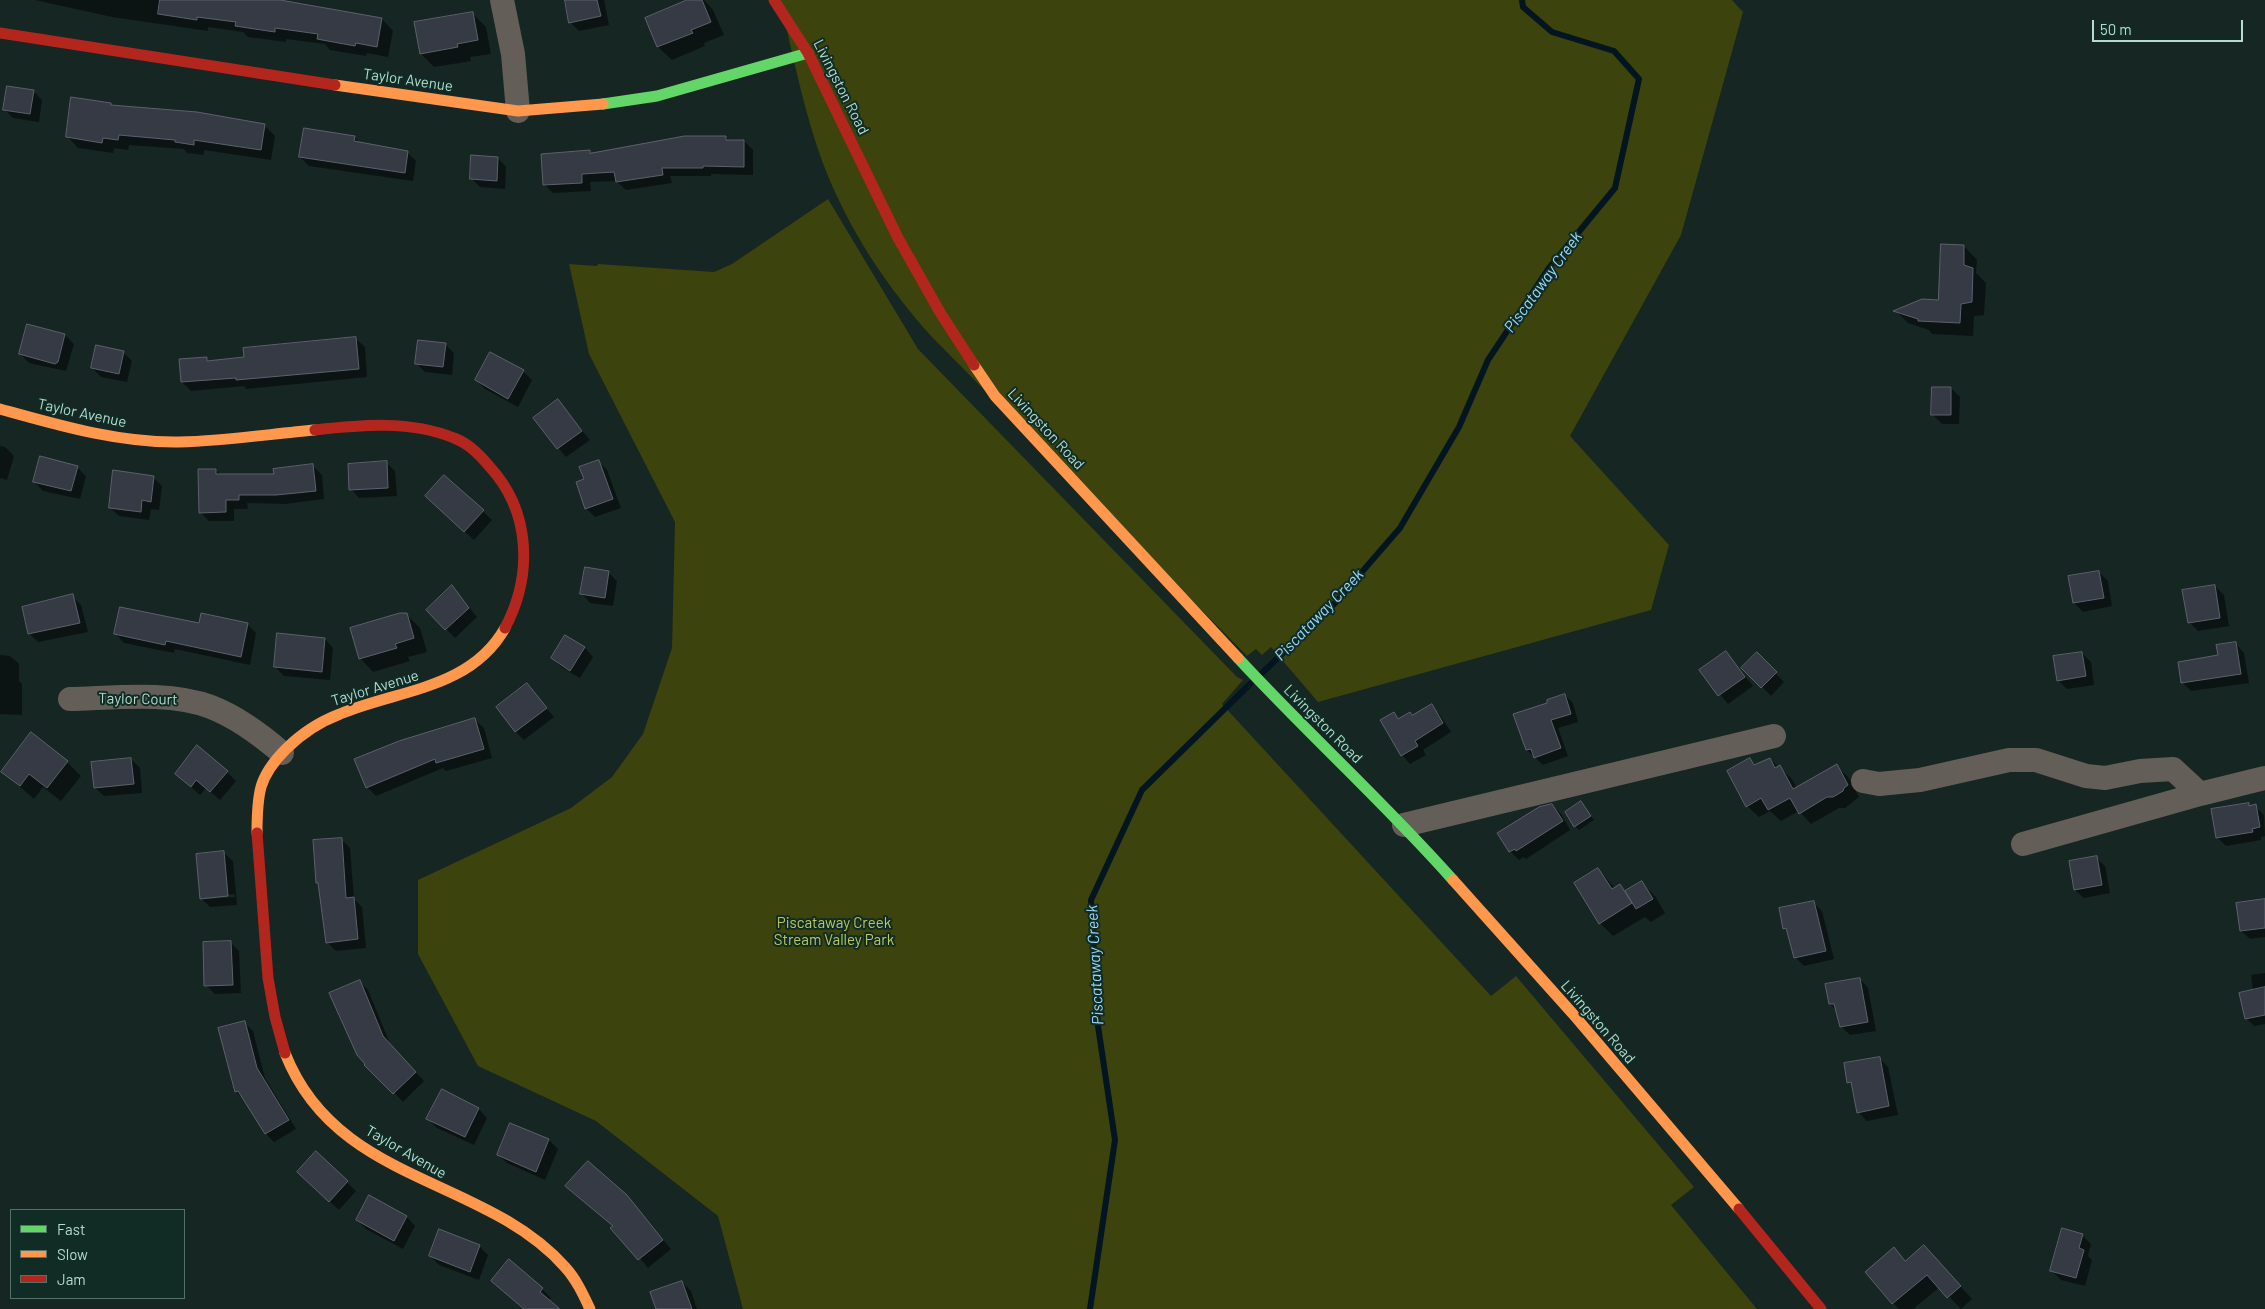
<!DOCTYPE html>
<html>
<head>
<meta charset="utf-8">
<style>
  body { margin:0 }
  #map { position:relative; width:2265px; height:1309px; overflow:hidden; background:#162622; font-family:Barlow,sans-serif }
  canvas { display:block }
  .legend { position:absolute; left:10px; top:1209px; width:175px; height:90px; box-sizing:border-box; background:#102c25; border:1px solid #527269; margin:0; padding:6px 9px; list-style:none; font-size:15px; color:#b4dcd0 }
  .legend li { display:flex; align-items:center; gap:10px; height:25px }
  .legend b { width:25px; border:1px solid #527269 }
  .scale { position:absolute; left:2092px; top:20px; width:151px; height:22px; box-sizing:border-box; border:2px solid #b4dcd0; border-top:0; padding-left:6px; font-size:15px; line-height:18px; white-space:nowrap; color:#b4dcd0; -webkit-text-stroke:4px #102c25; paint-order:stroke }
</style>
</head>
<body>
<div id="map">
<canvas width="2265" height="1309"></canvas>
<ul class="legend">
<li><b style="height:6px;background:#63d668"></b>Fast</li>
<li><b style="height:6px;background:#ff974d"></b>Slow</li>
<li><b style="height:6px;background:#b3261e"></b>Jam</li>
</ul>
<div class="scale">50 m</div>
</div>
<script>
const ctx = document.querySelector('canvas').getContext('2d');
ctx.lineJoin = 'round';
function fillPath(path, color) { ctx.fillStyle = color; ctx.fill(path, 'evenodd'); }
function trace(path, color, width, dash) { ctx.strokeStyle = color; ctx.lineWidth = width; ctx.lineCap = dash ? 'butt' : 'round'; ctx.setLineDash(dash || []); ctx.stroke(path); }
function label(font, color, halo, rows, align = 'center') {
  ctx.font = font + ' Barlow,sans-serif'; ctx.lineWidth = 4; ctx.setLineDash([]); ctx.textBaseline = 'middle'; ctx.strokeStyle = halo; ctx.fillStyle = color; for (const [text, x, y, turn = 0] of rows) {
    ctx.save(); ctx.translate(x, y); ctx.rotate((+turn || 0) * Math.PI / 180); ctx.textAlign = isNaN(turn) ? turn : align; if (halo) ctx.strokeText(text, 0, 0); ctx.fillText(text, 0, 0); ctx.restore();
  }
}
const green = new Path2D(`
  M780,0H1732L1743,12L1681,235L1570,436L1669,545L1651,610L1318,702L1271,647L1262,655L1256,649L1247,656L932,337C886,286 849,230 824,166C804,113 793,55 780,0Z
  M828,199L918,349L1237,677L1243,680L1222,704L1491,996L1516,976L1694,1187L1671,1205L1757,1309H743L718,1216L596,1121L478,1066L418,954V880L571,808L612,777L643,734L672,648L675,522L589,354L569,264L597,266L598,264L714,272L732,264Z`);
const shadow = new Path2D(`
  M35,0H272L382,19L393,31L388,57L367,53L366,56L330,50L325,44L286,39V42L248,37L243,32L208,27V31L112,17Z
  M566,0H604L609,25L579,31L570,22Z
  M691,0H704L713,10L724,35L704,43L705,46L672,60L658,47L646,18Z
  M472,13L486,27L491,54L470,57L471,61L434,67L421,54Z
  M34,92L42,100L39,122L13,118L4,109Z
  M110,104L113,106L264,125L275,136L271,160L204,150V155L187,153L184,149L129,145L128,150L114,148L113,153L78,148L68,137Z
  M354,137L360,143L407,152L416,161L413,181L309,166L300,157Z
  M726,137L730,141H744L753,150V175L711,174V176H670L672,183L626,190L616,181L590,182L591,191L553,193L544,184L589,151L591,154Z
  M498,158L506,167L505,189L480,187L471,178Z
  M1964,246L1977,260L1976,273L1986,283L1984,315L1974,316L1973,336L1932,334L1929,330L1908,323L1896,311L1939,301Z
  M28,325L65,335L74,344L66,371L29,363L20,354Z
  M356,339L365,347L367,377L246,389L244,386L191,391L182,382L207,358L210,362L245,358Z
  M445,344L454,353L452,375L425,372L416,363Z
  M123,352L132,361L127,382L101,377L92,368Z
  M523,371L532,380L518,407L485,389L476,380Z
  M1951,388L1960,397L1959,424H1942L1933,415Z
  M558,401L590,440L566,457L535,419Z
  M0,446L5,447L14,456L7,480L0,478Z
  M598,461L607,470L621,508L595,517L586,508L585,480Z
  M386,462L395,471L397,496L359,498L351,489Z
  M313,466L322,475L324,499L285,504L247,503L248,509H234V521H209L200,512L216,470L221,475L275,476Z
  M77,467L86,476L80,499L43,491L34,482Z
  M153,477L162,486L159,510L151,509L149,520L119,516L110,508Z
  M445,477L492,520L474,540L436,505Z
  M608,572L617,581L613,606L590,603L582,594Z
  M2099,572L2108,581L2112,606L2083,612L2074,603Z
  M2215,586L2224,595L2229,626L2198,631L2189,622Z
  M452,587L477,617L455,638L428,610Z
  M72,596L81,605L88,632L38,642L29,633Z
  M406,614L420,628L427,652L408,657L410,661L373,672L360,658Z
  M247,624L256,633L250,665L175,649L174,653L124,643L116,634L200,625Z
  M565,637L585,648L593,657L580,678L561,667L552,658Z
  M325,639L333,648L330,680L284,676L275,667Z
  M2236,644L2244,653L2249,683L2191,691L2182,682Z
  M1726,652L1753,686L1728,704L1701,671Z
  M2082,653L2091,662L2094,685L2067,689L2058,680Z
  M1757,654L1784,682L1771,696L1743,668Z
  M0,655L10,656L19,664V681L22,684V715L0,714Z
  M527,685L554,717L524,740L516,732Z
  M1565,695L1573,703L1578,722L1558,728L1568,756L1543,765L1527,750L1515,715L1549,703Z
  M1431,706L1440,715L1451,732L1423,750L1426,755L1410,764L1402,755L1394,714L1400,720L1413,717Z
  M475,720L484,728L492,758L446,771L443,768L376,796L367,787Z
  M131,759L140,768L142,793L104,796L95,788Z
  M1770,759L1791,778L1797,788L1836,766L1848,777L1859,797L1845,808H1839L1811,824L1799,811L1781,821L1770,811L1759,817L1747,806L1750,760L1756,766Z
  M67,762L81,776L61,801L43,787L34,799L3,772Z
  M227,772L236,781L220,800L206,788L200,795L176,774Z
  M2248,804L2251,806H2255L2264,815L2265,836L2261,837V840L2226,846L2217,837Z
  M1552,805L1561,814L1570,830L1526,859L1524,857L1519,860L1510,851L1499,833Z
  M1584,807L1594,820L1579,830L1575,826Z
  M341,839L350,848L354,899L362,907L366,948L336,951L327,942L318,883Z
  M224,853L233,861L237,905L210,907L201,898ZM234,894L235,897L208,899V897Z
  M2096,858L2105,866L2110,893L2084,898L2075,890Z
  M1598,869L1615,888L1620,886L1626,892L1642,883L1655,896L1665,913L1651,922L1645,917L1613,936L1600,923Z
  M1813,902L1822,911L1834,959L1804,966L1795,957L1788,931L1784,928Z
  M2265,902V937L2250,939L2241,931Z
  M230,942L239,951L241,993L215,994L206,985Z
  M2265,973V1024L2254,1026L2246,1018L2253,991L2251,975Z
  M1860,979L1868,988L1876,1031L1850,1035L1841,1026L1837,1011L1830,1004Z
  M359,981L368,990L391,1046L424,1081L403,1102L389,1087Z
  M244,1022L253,1031L265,1078L296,1129L274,1142L266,1134L245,1101L236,1092L220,1028Z
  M1879,1058L1888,1067L1898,1115L1867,1121L1858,1112L1854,1087L1849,1082Z
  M443,1090L479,1109L487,1118L474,1145L437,1128L428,1119Z
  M511,1124L549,1140L558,1149L545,1180L507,1163L498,1155Z
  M316,1153L356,1191L339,1210L307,1181Z
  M567,1186L626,1196L671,1249L648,1268L614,1227Z
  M370,1197L407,1217L415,1226L403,1249L366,1229L357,1220Z
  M2082,1235L2091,1244L2088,1256L2092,1260L2085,1286L2061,1280L2052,1271Z
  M479,1246L488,1255L479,1280L439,1265L430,1256Z
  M1924,1246L1972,1299L1961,1309L1940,1287L1913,1309H1899L1893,1303L1894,1249L1906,1262Z
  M493,1281L542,1289L551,1298L548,1301L557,1309H524Z
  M682,1282L691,1291L697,1309H658Z`);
const stream = new Path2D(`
  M1260,675L1335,603L1400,528L1459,427L1488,360L1549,268L1615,188L1639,79L1614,51L1552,32L1523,7L1522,0
  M1090,1309L1115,1140L1098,1026L1091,900L1142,790L1251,683`);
const building = new Path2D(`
  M160,0H280L382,18L377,47L356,43L355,46L317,39L318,34L275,28V32L235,26L236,22L197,17V20L158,14Z
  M565,0H597L601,16L569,23Z
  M687,0H702L711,22L691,30L693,33L657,47L645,18Z
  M473,12L478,40L457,44L458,47L420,54L414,22Z
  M7,86L34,90L30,114L3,110Z
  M71,97L111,103V105L197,112L265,124L261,150L194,140V145L175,142V140L119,135L118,140L103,138L102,143L66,137Z
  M304,128L355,136L354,141L408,151L405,173L299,157Z
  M685,136H726V140H744V167L703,166V168H662L663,175L616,182L614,172L582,174V183L543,185L541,154L590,150V153Z
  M471,155L498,157L497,181L470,179Z
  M1941,244L1964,245V265L1973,268L1972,302L1961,304L1960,323L1918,321V319L1893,311L1922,299L1938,300Z
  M27,324L65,334L58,362L55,364L19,354Z
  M356,337L359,369L236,380V378L181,382L179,359L207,357V361L244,357L243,348Z
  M418,340L446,343L443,367L415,364Z
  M96,345L124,351L119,374L91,368Z
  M490,352L524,370L508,399L475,380Z
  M1932,387H1951V415H1931Z
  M558,399L582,431L557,449L533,418Z
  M40,456L78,466L71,491L33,482Z
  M599,460L613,499L585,509L576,482L584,479L579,467Z
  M387,461L388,488L349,490L348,464Z
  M313,464L316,491L276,495H239V500H226V512L199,513L198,469H216V474H274L273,469Z
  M113,470L154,476L151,502L142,500L141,512L109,508Z
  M444,475L484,510L464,532L425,496Z
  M585,567L609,571L605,598L580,594Z
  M2099,571L2104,598L2073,603L2068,576Z
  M452,585L469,608L445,630L426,610Z
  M2215,585L2220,618L2188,623L2182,590Z
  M73,594L80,623L28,634L22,607Z
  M120,607L199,623L201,613L248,623L241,657L166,641L165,645L114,634Z
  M400,613H407L414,638L395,644L397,648L359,659L350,628Z
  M277,633L325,638L322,672L274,667Z
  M565,635L585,647L570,671L551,658Z
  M2236,642L2241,674L2181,683L2178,662L2218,655L2216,645Z
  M1726,651L1745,677L1718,696L1699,670Z
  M1757,652L1777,672L1761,688L1741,668Z
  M2082,652L2086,676L2057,681L2053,656Z
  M527,683L547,708L515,732L496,707Z
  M1565,694L1571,714L1551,720L1561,748L1534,758L1531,749L1526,750L1513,714L1547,703V700Z
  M1432,704L1443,723L1415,741L1418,746L1401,756L1380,720L1394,712L1398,719L1410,712L1412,715Z
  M475,718L484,749L436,763L435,759L366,788L354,759L399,741Z
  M31,732L68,761L47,788L29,774L20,786L1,772Z
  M197,745L228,771L210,792L196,780L191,787L175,774Z
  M131,758L134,784L94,788L91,762Z
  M1750,758L1754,765L1770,758L1775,768L1780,765L1793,789L1837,764L1848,785L1844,788L1843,791L1833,797H1827L1799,814L1790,798L1768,810L1761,798L1746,807L1727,771Z
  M1581,801L1591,816L1574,827L1565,812Z
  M2249,803V806L2256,804L2260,827L2252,829L2253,832L2216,838L2211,809Z
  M1552,804L1563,821L1516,851L1515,849L1509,852L1497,833L1539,807Z
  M342,838L346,898L354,897L358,939L326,943L318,883H316L313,840Z
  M224,851L228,896L200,899L196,854Z
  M2097,856L2102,885L2074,890L2069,861Z
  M1598,868L1612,889L1620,884L1632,903L1599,924L1574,883Z
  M1642,881L1653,899L1636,909L1625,891Z
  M2265,899V928L2240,931L2236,903Z
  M1814,901L1826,951L1794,958L1786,928L1783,929L1779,908Z
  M231,941L233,985L204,986L203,942Z
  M1860,978L1868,1022L1840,1027L1834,1004H1829L1825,984Z
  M360,980L383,1036L416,1072L393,1094L364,1065L365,1064L357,1055L329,993Z
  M2265,987V1015L2245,1019L2239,993Z
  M245,1021L257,1068L289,1120L265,1134L238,1091L235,1092L218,1028Z
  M1880,1057L1889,1106L1857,1113L1851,1082L1847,1083L1844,1063Z
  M442,1089L479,1108L465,1137L426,1119Z
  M510,1123L549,1139L536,1172L497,1155Z
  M316,1151L348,1181L329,1202L297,1172Z
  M588,1161L627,1195L663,1240L638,1260L610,1228L613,1226L565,1186Z
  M369,1195L407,1216L394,1241L356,1220Z
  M2062,1228L2083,1234L2079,1248L2084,1250L2076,1278L2050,1271Z
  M439,1229L480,1245L470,1272L429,1256Z
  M1924,1245L1961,1286L1947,1298L1927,1275L1892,1304L1865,1272L1894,1247L1905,1261Z
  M509,1259L543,1288L540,1292L560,1309H524L491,1281Z
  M682,1281L692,1309H656L650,1292Z`);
const street = new Path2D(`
  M502,0L513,54L518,111
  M70,699C113,698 170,691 211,707C237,717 261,735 282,753
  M1863,781L1879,784L1920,780L2009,760H2036L2086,776L2105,778L2140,771L2173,769L2200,794
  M1404,825L1774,736
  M2023,844L2200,794L2265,778`);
const fast = new Path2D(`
  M603,104L657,96L808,53
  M1238,658C1308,734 1385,803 1453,880`);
const slow = new Path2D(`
  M335,85L518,111L603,104
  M974,365L995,396L1238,658
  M0,409C58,425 118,443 179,442C224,441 270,434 315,430
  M257,833C257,818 257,802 261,787C265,773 275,760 286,749C301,734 319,722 340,714C397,690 471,689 505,628
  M1453,880L1573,1014L1739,1209
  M285,1053C336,1184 484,1176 565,1267C576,1279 583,1294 590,1309`);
const jam = new Path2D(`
  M774,0L808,53L898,238L941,314L974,365
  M0,33L335,85
  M315,430C361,425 410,420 454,438C468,443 480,455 489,466C531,511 533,575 505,628
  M257,833L268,978L275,1017L285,1053
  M1739,1209L1821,1309`);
const streetNames = [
  ["Taylor Avenue",408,80,8],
  ["Livingston Road",841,87,63],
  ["Taylor Avenue",82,413,12],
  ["Livingston Road",1046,429,47],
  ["Taylor Avenue",375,688,-17],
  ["Taylor Court",138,699,1],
  ["Livingston Road",1323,724,45],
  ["Livingston Road",1598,1022,49],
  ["Taylor Avenue",406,1152,30]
];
const parkNames = [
  ["Piscataway Creek",834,923],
  ["Stream Valley Park",834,940]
];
const waterNames = [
  ["Piscataway Creek",1543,282,-54],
  ["Piscataway Creek",1319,615,-46],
  ["Piscataway Creek",1095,965,-93]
];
fillPath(green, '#3c430c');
fillPath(shadow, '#0007');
trace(stream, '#021520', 6);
fillPath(building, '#363a45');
trace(building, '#5c616b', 1);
trace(street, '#635e58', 24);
trace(fast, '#63d668', 11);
trace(slow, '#ff974d', 11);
trace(jam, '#b3261e', 11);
label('15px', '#b4dcd0', '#102c25', streetNames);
label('15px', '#bcc95c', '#102c25', parkNames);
label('italic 16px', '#9cdafe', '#102c25', waterNames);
</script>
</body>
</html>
